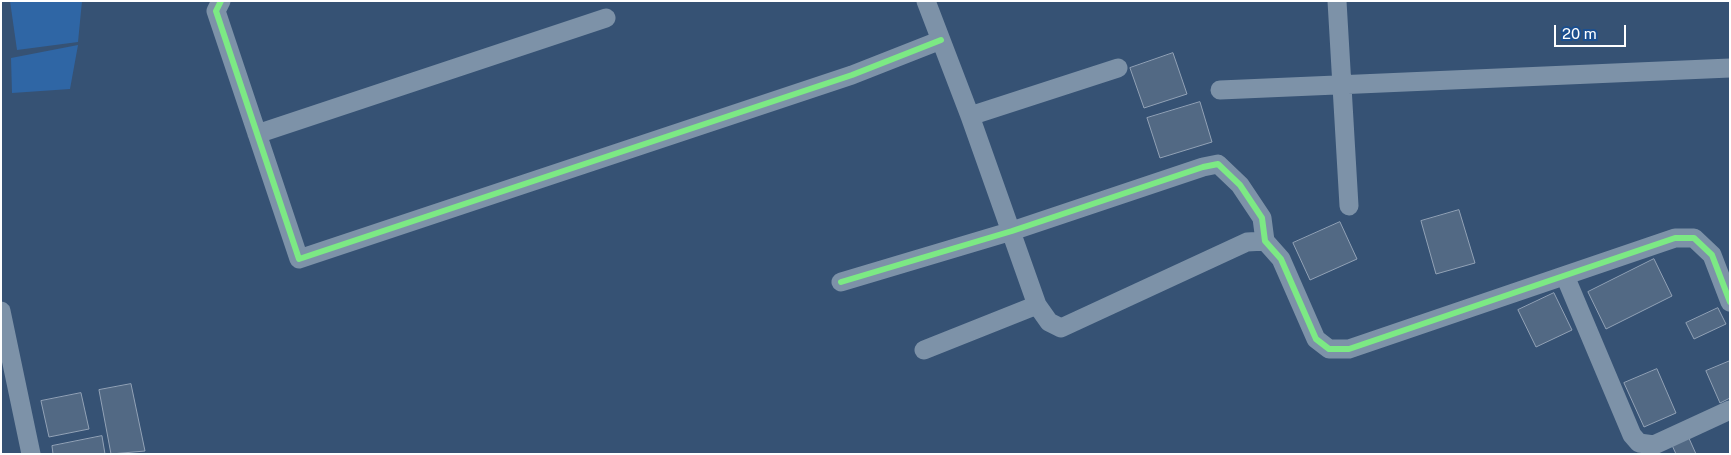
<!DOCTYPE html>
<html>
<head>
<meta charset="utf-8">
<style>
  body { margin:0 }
  #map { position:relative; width:1731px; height:455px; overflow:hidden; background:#365274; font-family:"Public Sans",sans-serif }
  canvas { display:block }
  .frame { position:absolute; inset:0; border:2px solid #fff; pointer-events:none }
  .scale { position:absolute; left:1554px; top:25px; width:72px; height:22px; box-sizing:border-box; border:2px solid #fff; border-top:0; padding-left:6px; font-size:15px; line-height:18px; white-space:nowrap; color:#fff; -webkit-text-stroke:4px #1b4f8f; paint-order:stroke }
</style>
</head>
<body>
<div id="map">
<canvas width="1731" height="455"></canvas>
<div class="frame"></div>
<div class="scale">20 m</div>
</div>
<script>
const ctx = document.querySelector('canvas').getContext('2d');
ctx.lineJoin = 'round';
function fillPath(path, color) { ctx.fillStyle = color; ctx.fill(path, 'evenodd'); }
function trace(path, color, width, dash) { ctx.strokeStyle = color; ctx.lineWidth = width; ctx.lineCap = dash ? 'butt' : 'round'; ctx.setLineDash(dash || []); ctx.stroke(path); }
const green = new Path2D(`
  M10,1H82L78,42L17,50Z
  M78,45L70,89L12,93L11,58Z`);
const building = new Path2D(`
  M1173,53L1187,94L1144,108L1130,68Z
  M1200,102L1212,142L1160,158L1147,118Z
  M1459,210L1475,263L1436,274L1421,221Z
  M1340,222L1357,259L1310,280L1293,243Z
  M1654,259L1672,296L1606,329L1588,292Z
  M1554,293L1572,330L1536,347L1518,310Z
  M1718,308L1726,324L1694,339L1686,323Z
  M1730,361V398L1720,403L1706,371Z
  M1657,369L1676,413L1644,427L1624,383Z
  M131,384L145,451L111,454L99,390Z
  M81,393L89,429L49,437L41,401Z
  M102,436L105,454H53L52,446Z
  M1688,436L1696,454H1676L1671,443Z`);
const minor = new Path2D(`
  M221,1L216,11L299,259L852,75L941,40
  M926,1L970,116L1037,305L1049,322L1061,328L1247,242L1265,241
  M1337,1L1349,206
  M1220,90L1730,68
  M970,116L1118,68
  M257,134L606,18
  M1565,276L1632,435L1639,443L1654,445L1730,410
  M841,282L1012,231L1203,167L1218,164L1240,185L1262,218L1265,241L1281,259L1316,339L1329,349H1349L1675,238H1694L1712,255L1730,302
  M1,311L31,454
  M924,350L1037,305`);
const cycleway = new Path2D(`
  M221,1L216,11L299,259L852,75L941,40
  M841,282L1012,231L1203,167L1218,164L1240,185L1262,218L1265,241L1281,259L1316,339L1329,349H1349L1675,238H1694L1712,255L1730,302`);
fillPath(green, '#2f66a5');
fillPath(building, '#526984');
trace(building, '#92a2b6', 1);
trace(minor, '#7d92a8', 19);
trace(cycleway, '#7ce984', 6);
</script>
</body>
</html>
